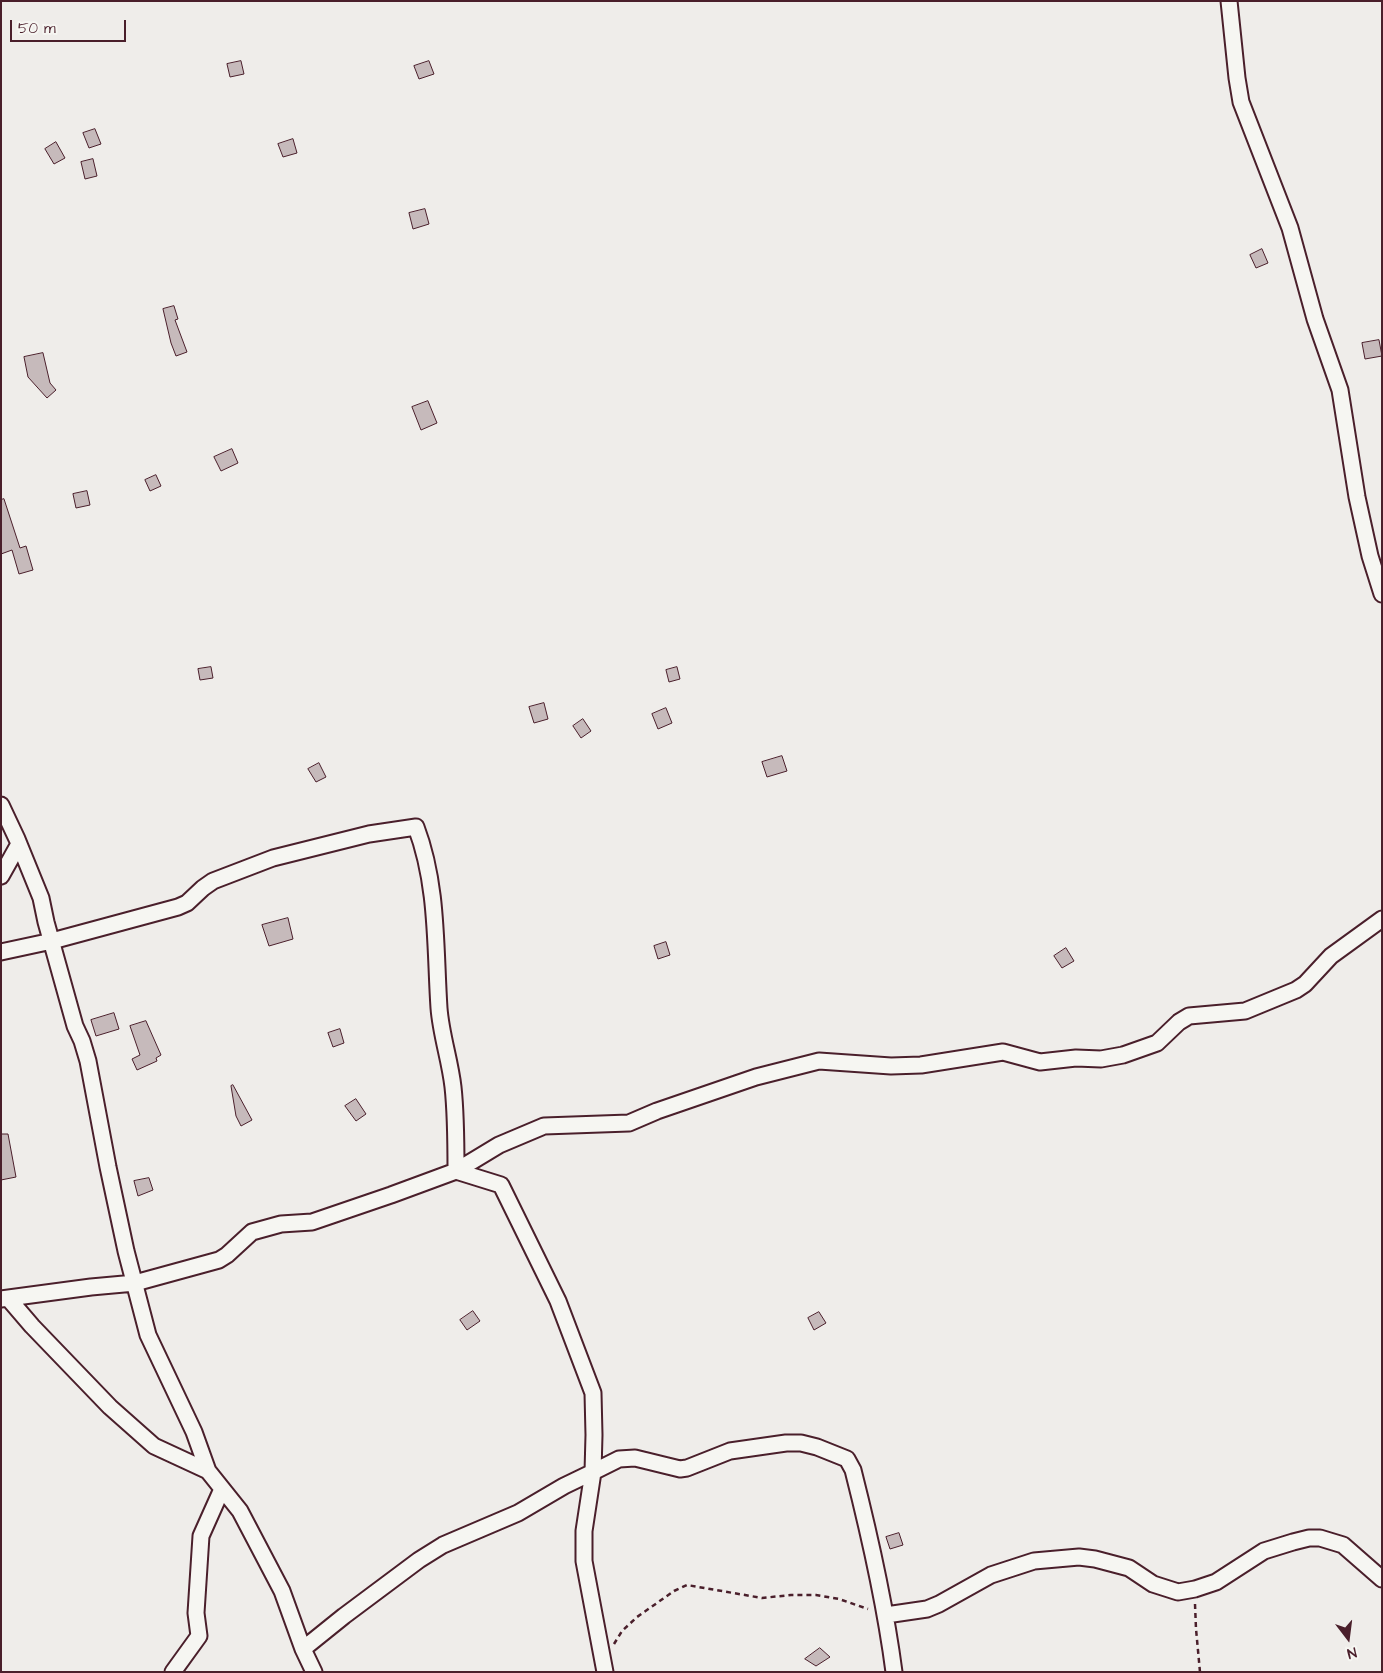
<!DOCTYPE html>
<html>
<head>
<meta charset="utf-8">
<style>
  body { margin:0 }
  #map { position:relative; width:1383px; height:1673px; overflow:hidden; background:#efedea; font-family:"Architects Daughter",sans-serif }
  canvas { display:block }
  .frame { position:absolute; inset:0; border:2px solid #4a1f2b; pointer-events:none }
  .north { position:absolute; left:1323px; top:1613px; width:50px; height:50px; -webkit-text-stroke:4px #f6f6f2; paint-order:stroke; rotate:165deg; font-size:14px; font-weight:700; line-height:20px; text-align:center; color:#4a1f2b }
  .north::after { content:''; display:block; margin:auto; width:18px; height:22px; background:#4a1f2b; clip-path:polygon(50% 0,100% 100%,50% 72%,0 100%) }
  .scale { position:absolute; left:10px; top:20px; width:116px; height:22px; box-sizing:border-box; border:2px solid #4a1f2b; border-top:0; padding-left:6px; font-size:15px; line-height:18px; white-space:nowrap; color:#4a1f2b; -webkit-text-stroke:4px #f6f6f2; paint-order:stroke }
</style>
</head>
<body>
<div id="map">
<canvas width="1383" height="1673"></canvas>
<div class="frame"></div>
<div class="north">N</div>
<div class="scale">50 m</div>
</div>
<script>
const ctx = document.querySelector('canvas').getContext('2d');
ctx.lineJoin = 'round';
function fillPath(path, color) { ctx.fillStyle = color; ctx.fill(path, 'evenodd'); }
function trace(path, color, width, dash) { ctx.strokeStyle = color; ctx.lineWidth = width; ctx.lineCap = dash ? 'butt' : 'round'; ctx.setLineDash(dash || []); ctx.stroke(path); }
const building = new Path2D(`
  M241,61L244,74L230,77L227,64Z
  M429,61L434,74L419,79L414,66Z
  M95,129L101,144L89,148L83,133Z
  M293,139L297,153L283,157L278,144Z
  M56,142L65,158L54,164L45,149Z
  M93,159L97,176L85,179L81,162Z
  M425,209L429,224L413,229L409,213Z
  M1262,249L1268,263L1256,268L1250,255Z
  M174,306L178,319L175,320L187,352L176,356L171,343L163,309Z
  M1379,340L1382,356L1365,359L1362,343Z
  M43,353L50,383L56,390L47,398L28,377L24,357Z
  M428,401L437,423L421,430L412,407Z
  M232,449L238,463L221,471L214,457Z
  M156,475L161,486L150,491L145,480Z
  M87,491L90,505L76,508L73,494Z
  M4,499L20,548L26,546L33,570L19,574L12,550L1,554V500Z
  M211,667L213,678L200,680L198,669Z
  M677,667L680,679L669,682L666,670Z
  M544,703L548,719L534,723L529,707Z
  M666,708L672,723L658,729L652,714Z
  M583,719L591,731L581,738L573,726Z
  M782,756L787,771L767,777L762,762Z
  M319,763L326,777L316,782L308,769Z
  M288,918L293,939L269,946L262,925Z
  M666,942L670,955L658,959L654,946Z
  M1066,948L1074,961L1062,968L1054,956Z
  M114,1013L119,1029L96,1036L91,1020Z
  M146,1021L161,1055L156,1058L157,1061L137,1070L132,1059L140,1055L130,1026Z
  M340,1029L344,1043L333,1047L328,1033Z
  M233,1085L252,1120L241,1126L236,1116L231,1086Z
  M356,1099L366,1114L356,1121L345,1106Z
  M1,1134H8L16,1177L1,1180Z
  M149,1178L153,1190L138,1196L134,1181Z
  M473,1311L480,1321L467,1330L460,1320Z
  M819,1312L826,1323L814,1330L808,1318Z
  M899,1533L903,1545L890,1549L886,1537Z
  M820,1648L830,1657L816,1666L805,1659Z`);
const path = new Path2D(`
  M1195,1604L1196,1629L1200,1672
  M614,1644L622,1631L637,1617L674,1591L687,1585L762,1598L791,1595H816L839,1599L868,1609`);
const minor = new Path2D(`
  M1229,1L1237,78L1241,102L1290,228L1315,319L1340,390L1357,497L1370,556L1382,594
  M1,805L17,839L41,898L46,922L75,1026L82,1041L88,1061L108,1167L126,1251L148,1335L194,1432L208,1471L240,1511L282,1591L303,1649L314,1672
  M1,876L19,844
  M1,952L52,941L178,907L187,903L203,888L213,881L273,858L369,834L416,827C438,885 435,947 439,1008C441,1035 450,1060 453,1087C456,1114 456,1143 456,1171L501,1185L558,1301L593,1393L594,1435L593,1472L584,1531V1561L605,1672
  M8,1298L32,1326L110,1407L154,1446L208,1471
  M1,1299L91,1287L135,1283L219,1260L227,1255L252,1232L281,1224L312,1222L391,1195L456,1171L499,1145L544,1126L629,1123L657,1111L756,1077L819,1061L891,1066L921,1065L1003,1052L1040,1062L1076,1058L1101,1059L1123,1055L1157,1043L1179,1022L1189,1016L1245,1011L1296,990L1305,984L1331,956L1382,919
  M886,1615L927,1609L939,1604L991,1575L1034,1561L1079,1557L1095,1559L1129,1568L1153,1584L1178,1592L1195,1589L1216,1582L1264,1551L1293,1542L1309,1538H1320L1343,1545L1382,1579
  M303,1649L344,1616L419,1560L443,1545L518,1513L564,1486L593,1472L619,1459L635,1458L680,1469L687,1468L730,1451L786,1443H801L817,1447L847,1459L853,1470C870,1537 885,1603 894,1672
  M173,1672L199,1636L196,1613L201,1536L222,1489`);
fillPath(building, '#c6babb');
trace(building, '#4a1f2b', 1);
trace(minor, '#4a1f2b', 19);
trace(path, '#4a1f2b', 2.5, [5, 4]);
trace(minor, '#f6f6f2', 15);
</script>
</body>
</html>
